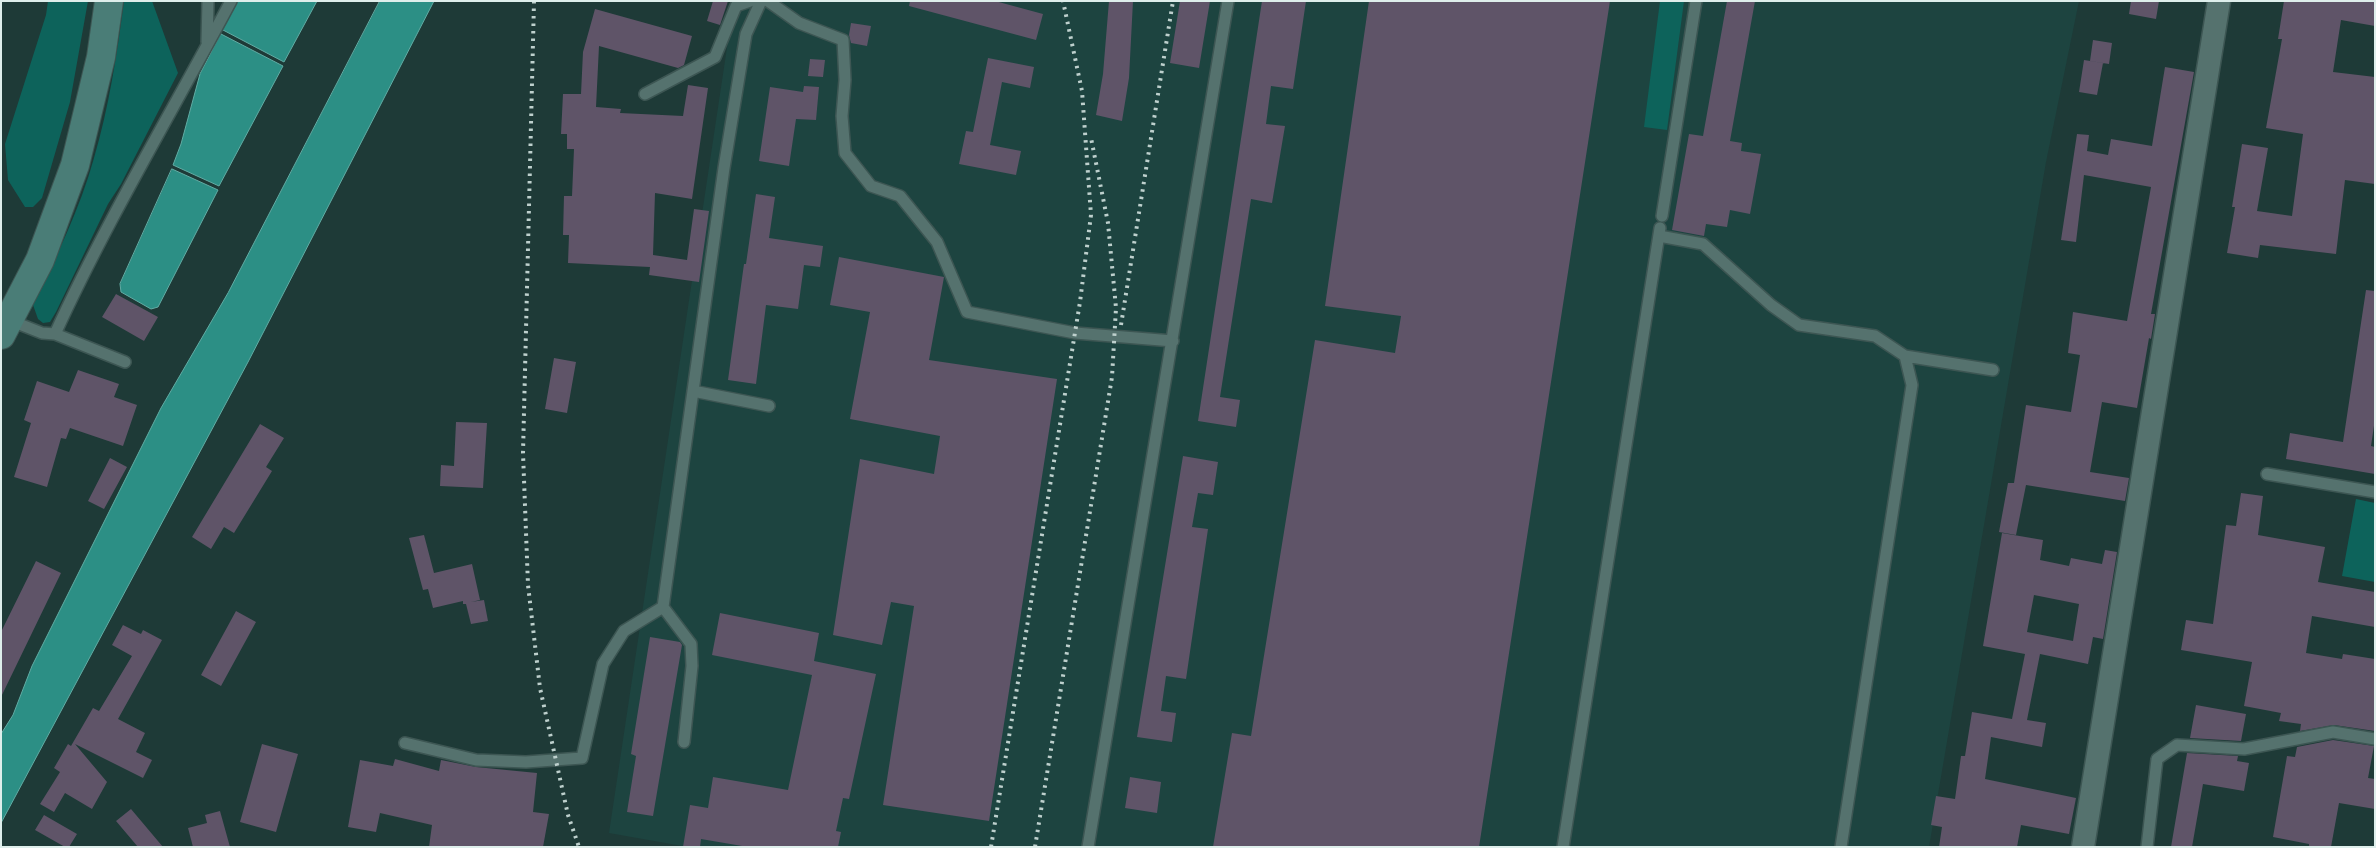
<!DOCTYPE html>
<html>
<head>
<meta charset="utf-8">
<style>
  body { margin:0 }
  #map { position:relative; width:2376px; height:848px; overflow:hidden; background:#1e3a37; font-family:Overpass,sans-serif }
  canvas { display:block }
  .frame { position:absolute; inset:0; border:2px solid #deeeeb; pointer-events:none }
</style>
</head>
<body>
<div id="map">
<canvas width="2376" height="848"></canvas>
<div class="frame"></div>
</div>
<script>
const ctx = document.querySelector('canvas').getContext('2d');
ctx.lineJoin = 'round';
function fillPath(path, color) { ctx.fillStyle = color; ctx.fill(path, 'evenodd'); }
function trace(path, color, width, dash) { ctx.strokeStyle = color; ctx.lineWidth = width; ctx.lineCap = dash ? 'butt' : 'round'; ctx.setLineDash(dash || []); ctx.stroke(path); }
const built = new Path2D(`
  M734,1H2079L2046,162L1929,847H688L609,833Z`);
const green = new Path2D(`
  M48,1H88L70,102L42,198L33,207H25L8,180L5,144L46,15Z
  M124,1H152L178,73L121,184L108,204L56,312L50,322L43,323L38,319L33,305C56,257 80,209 94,158C109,107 117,54 124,1Z
  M1660,1H1684L1667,130L1644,127Z
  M2356,499L2375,503V582L2342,576Z`);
const water = new Path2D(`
  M238,1H317L284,62L223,30Z
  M380,1H434L248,362L1,823V734L13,715L32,666L161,408L228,293Z
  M221,34L283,66L219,186L173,165L181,144L200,74Z
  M172,169L218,190L158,307L151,309L121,292L120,284Z`);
const building = new Path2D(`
  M713,1H728L720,25L707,21Z
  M910,1H995L1043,14L1036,40L909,6Z
  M1109,1H1133L1129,78L1122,121L1096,115L1103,74Z
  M1180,1H1210L1199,68L1170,63Z
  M1262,1H1306L1293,89L1271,86L1266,124L1285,126L1272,203L1251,199L1220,397L1240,400L1236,427L1198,421Z
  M1369,1H1610L1479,847H1213L1232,733L1251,736L1315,340L1395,353L1401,316L1325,306Z
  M1727,1H1755L1730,141L1742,143L1741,151L1761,154L1750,214L1730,210L1727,227L1706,224L1704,236L1672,230L1689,134L1703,136Z
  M2131,1H2159L2156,19L2129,14Z
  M2284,1H2375V26L2341,20L2333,72L2375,77V184L2345,180L2336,254L2260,245L2258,258L2227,253L2235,207H2232L2242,144L2268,148L2257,211L2292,216L2303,134L2266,128L2282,39H2278Z
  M595,9L692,36L684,65L678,68L599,46L596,107L621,109L620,113L683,116L688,85L708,88L692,199L655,193L653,255L687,260L694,209L709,211L699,282L649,275L650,267L568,263L569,235H563L564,196H572L574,149H567V134H561L563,94H581L583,52Z
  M851,23L871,26L867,46L851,43L849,35Z
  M2093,40L2112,43L2109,64L2090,61Z
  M988,58L1034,67L1030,88L1002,82L990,145L1021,151L1016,175L959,164L966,131L973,132Z
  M810,59L825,60L823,77L808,76Z
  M2084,60L2103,63L2097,95L2079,92Z
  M2165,67L2194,72L2151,314H2155L2151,339L2149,338L2137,408L2102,402L2090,472L2129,478L2125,501L2026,485L2016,535L1999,532L2008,483H2014L2026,405L2071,412L2080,355L2068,353L2073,312L2127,321L2151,187L2084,175L2076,242L2061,240L2077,134L2089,135L2087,151L2108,155L2111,139L2152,146Z
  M804,86L819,87L816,120L796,119L789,166L759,161L770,87L803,92Z
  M756,194L775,197L769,238L823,246L820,267L804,265L798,309L766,305L756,384L728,380L744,264H746Z
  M839,257L944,277L929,360L1057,379L989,821L883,805L914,606L891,602L882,645L833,635L860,459L934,474L940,436L850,419L870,312L830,305Z
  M2366,290L2375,291V419L2371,446L2375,447V474L2286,459L2290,433L2343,442Z
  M116,294L158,317L144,341L102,317Z
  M554,358L576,362L567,413L545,409Z
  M78,370L119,384L114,397L137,405L123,446L70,428L66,439L61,438L47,487L14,477L31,423L24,420L37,381L69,392Z
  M456,422L487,423L483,488L440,486L441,465L454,466Z
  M260,424L284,438L266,467L272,471L234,533L224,527L211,549L192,537Z
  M1183,456L1218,462L1213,495L1198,493L1192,527L1208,529L1186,679L1166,676L1161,711L1176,713L1172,742L1137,737Z
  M110,458L127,467L104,509L88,501Z
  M2241,493L2263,496L2258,535L2325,547L2318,582L2375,592V627L2312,616L2306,653L2342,659L2343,654L2375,659V731L2334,725L2300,731L2301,724L2279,721L2281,713L2244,706L2252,662L2181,650L2186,620L2213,624L2226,525L2236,526Z
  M2002,533L2043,540L2040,560L2069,566L2071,558L2102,564L2105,550L2117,552L2103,639L2093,637L2088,664L2040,654L2027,720L2046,723L2042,747L1991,737L1985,779L2076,798L2069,834L2021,825L2017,847H1939L1942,827L1931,825L1936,796L1955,799L1961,756H1965L1972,712L2012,719L2025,654L1983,646ZM2034,595L2079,604L2073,641L2027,632Z
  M424,535L434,573L472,564L480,600L471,602L484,600L488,621L471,624L466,604H463V601L433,608L428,589L423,590L409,538Z
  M36,561L61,573L1,697V632Z
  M236,611L256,622L221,686L201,675Z
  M720,613L819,633L814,661L876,674L849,799L843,798L836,831L841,832L838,847H748L701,839L700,847H683L690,805L708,808L713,777L788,790L812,675L712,655Z
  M123,625L141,634L143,630L162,640L118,719L145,733L136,752L152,760L143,778L75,744L107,782L92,809L65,793L54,812L40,804L60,772L54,768L68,744L71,746L93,708L99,711L132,656L112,645Z
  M650,637L680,642L682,645L653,816L627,812L636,756L631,754Z
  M2196,705L2246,714L2241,741L2190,738Z
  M2333,740L2374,746L2368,778L2375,779V809L2339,803L2331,847H2309V844L2273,837L2287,756L2295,757L2297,747Z
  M262,744L298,754L276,832L240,822Z
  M2187,753L2238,756L2237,761L2249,763L2244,791L2203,784L2192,847H2171Z
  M395,759L439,771L441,760L476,767L537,773L533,812L549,814L543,847H429L432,825L380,813L376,832L348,827L360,760L393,766Z
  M1130,777L1161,782L1157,813L1125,808Z
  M131,809L163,847H138L116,821Z
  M220,811L230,847H193L188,828L207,823L205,815Z
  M44,815L77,834L69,847H65L35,830Z`);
const lane = new Path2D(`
  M768,1L799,23L843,40L845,80L842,116L845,153L871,186L900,196L937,242L967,312L1075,333L1173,341
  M207,42L208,1
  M645,94L715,57L736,6L750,1
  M1662,216L1696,1
  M1659,236L1703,244L1771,305L1799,325L1875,336L1905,356L1912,385L1841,847
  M9,320L42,333L55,334L125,362
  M55,334C107,220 172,112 231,1
  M1905,356L1993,370
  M693,391L769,406
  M2267,474L2375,492
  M663,607L691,644L692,666L684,742
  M405,743L476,760L526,762L582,758L603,664L624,631L663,607L724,168L746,34L761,1
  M1088,847L1228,1
  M1563,847L1660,228
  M2147,847L2157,759L2177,745L2244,749L2333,732L2375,739`);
const street = new Path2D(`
  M2083,847L2219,1`);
const secondary = new Path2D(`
  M1,335L40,260L75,165L101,57L109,1`);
const rail = new Path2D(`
  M534,1L523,453L528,585L540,688L568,815L579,847
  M1121,325L1173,1
  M991,847L1080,302L1091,215L1082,91L1063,1
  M1035,847L1112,377L1116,308L1108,223L1091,138`);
fillPath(built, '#1d4440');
fillPath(green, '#0d635b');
fillPath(water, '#2c8f85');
trace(water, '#61aca4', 1);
fillPath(building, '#5f5468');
trace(lane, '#3d5653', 14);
trace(street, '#3d5653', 25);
trace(secondary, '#3d5653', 30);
trace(lane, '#55726e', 11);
trace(street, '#55726e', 22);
trace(secondary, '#4a7d77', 28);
trace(rail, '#bed0cd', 4, [2.5, 5]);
</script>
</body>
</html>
